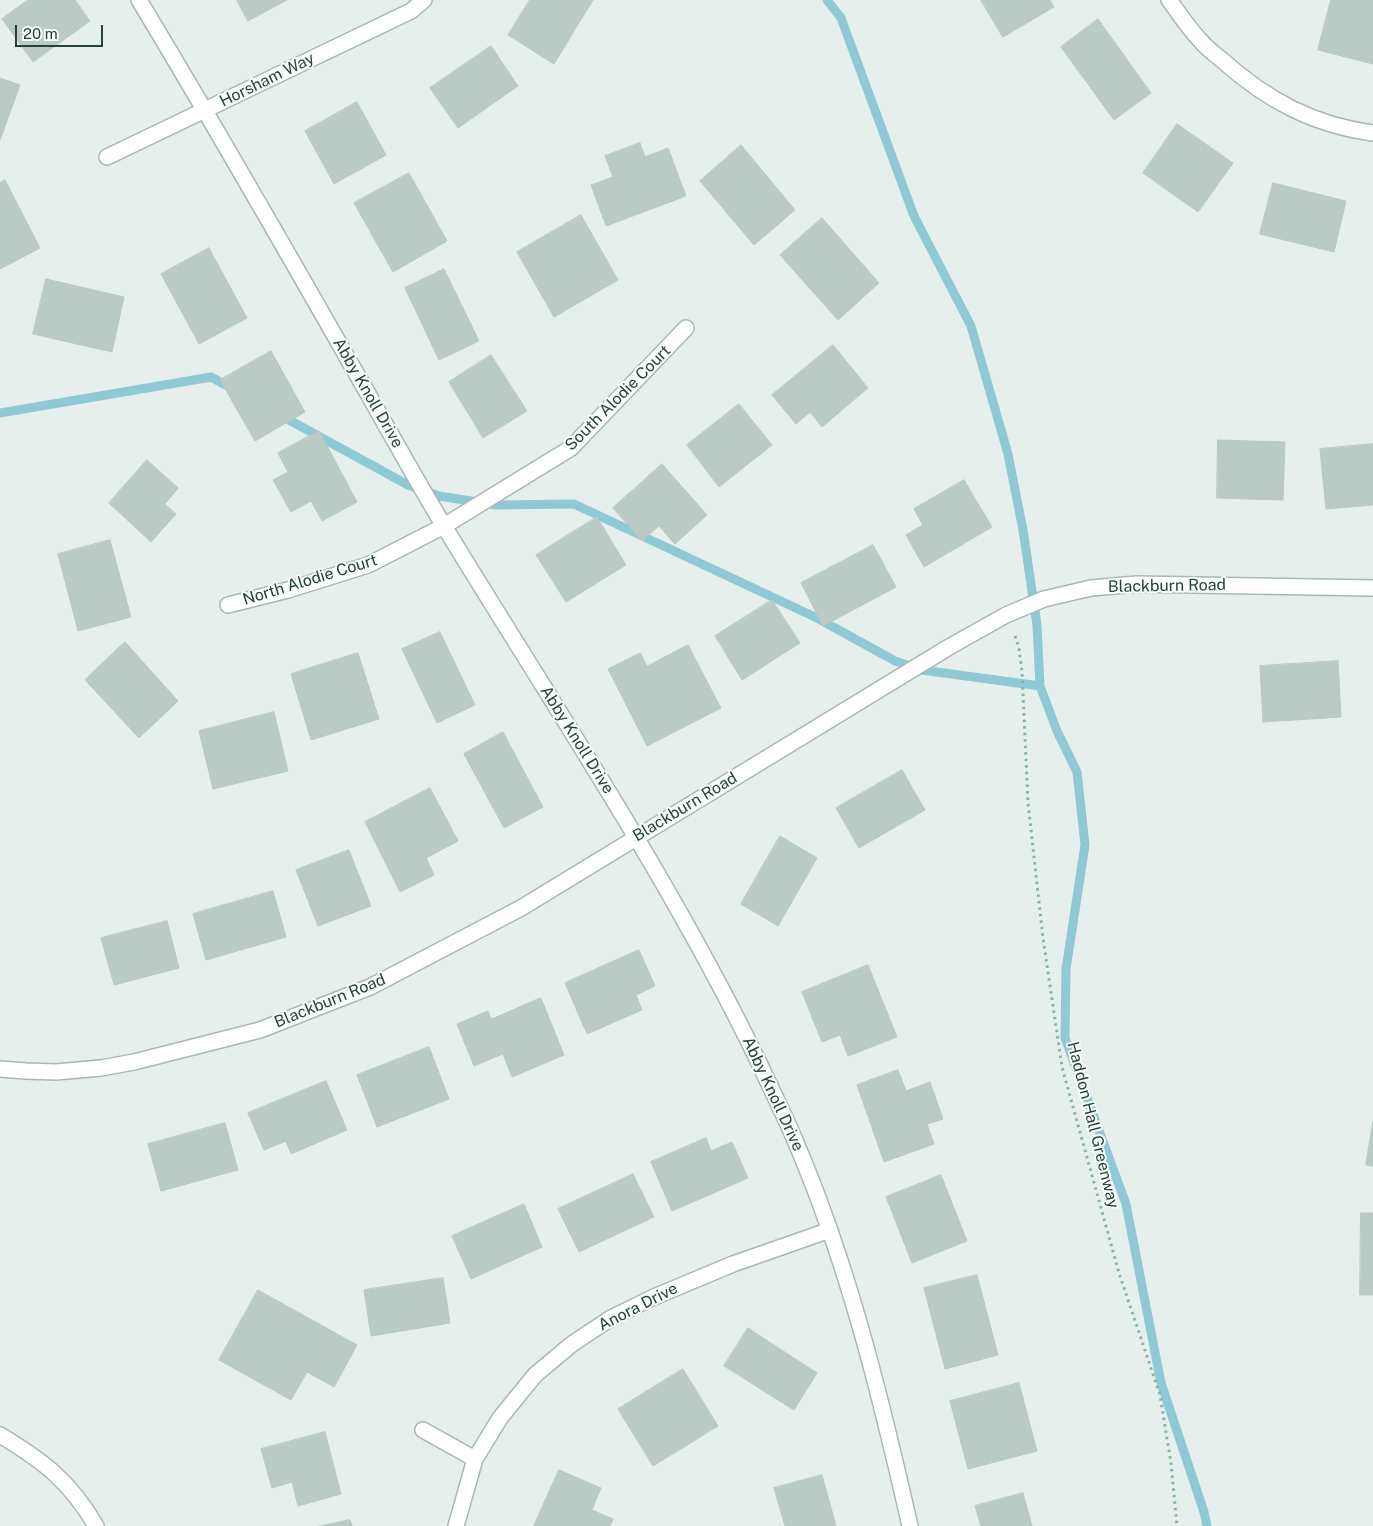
<!DOCTYPE html>
<html>
<head>
<meta charset="utf-8">
<style>
  body { margin:0 }
  #map { position:relative; width:1373px; height:1526px; overflow:hidden; background:#e6efeb; font-family:"Public Sans",sans-serif }
  canvas { display:block }
  .scale { position:absolute; left:15px; top:25px; width:88px; height:22px; box-sizing:border-box; border:2px solid #24423a; border-top:0; padding-left:6px; font-size:15px; line-height:18px; white-space:nowrap; color:#24423a; -webkit-text-stroke:4px #f7fbf9; paint-order:stroke }
</style>
</head>
<body>
<div id="map">
<canvas width="1373" height="1526"></canvas>
<div class="scale">20 m</div>
</div>
<script>
const ctx = document.querySelector('canvas').getContext('2d');
ctx.lineJoin = 'round';
function trace(path, color, width, dash) { ctx.strokeStyle = color; ctx.lineWidth = width; ctx.lineCap = dash ? 'butt' : 'round'; ctx.setLineDash(dash || []); ctx.stroke(path); }
function fillPath(path, color) { ctx.fillStyle = color; ctx.fill(path, 'evenodd'); }
function label(font, color, halo, rows, align = 'center') {
  ctx.font = font + ' "Public Sans",sans-serif'; ctx.lineWidth = 4; ctx.setLineDash([]); ctx.textBaseline = 'middle'; ctx.strokeStyle = halo; ctx.fillStyle = color; for (const [text, x, y, turn = 0] of rows) {
    ctx.save(); ctx.translate(x, y); ctx.rotate((+turn || 0) * Math.PI / 180); ctx.textAlign = isNaN(turn) ? turn : align; if (halo) ctx.strokeText(text, 0, 0); ctx.fillText(text, 0, 0); ctx.restore();
  }
}
const stream = new Path2D(`
  M827,0L841,18L914,216L971,326L1008,454L1023,530L1037,625L1040,686L1057,731L1077,772L1085,845L1066,969L1065,1038L1126,1204L1161,1383L1204,1512L1207,1526
  M0,413L211,377L231,388
  M280,415L408,485L439,496L496,505L574,504L817,618L895,661L922,670L1040,686`);
const building = new Path2D(`
  M28,0H75L90,21L33,62L2,19Z
  M237,0H287L248,21Z
  M530,0H593L554,64L508,35Z
  M981,0H1050L1054,7L1003,37Z
  M1331,0H1373V64L1318,50Z
  M1098,19L1151,93L1114,120L1061,47Z
  M491,46L518,86L458,128L430,88Z
  M0,78L20,85L0,140Z
  M357,102L386,155L334,184L305,131Z
  M1177,124L1233,163L1198,212L1143,173Z
  M640,143L645,157L668,148L686,196L606,226L591,185L613,177L605,156Z
  M741,145L795,210L754,245L700,181Z
  M409,173L447,241L393,272L354,203Z
  M5,180L40,248L0,269V183Z
  M1273,183L1346,201L1334,252L1260,234Z
  M581,215L618,280L554,317L517,252Z
  M822,218L879,283L838,320L780,255Z
  M209,248L247,318L199,344L161,274Z
  M444,269L479,341L439,360L405,288Z
  M46,279L124,297L112,352L33,334Z
  M833,345L868,388L822,427L810,412L796,424L772,395Z
  M271,351L305,412L255,441L220,380Z
  M491,355L527,411L483,438L449,382Z
  M739,404L772,445L719,487L687,445Z
  M319,431L357,502L322,521L311,501L291,512L273,480L288,472L278,453Z
  M1218,440L1285,442L1283,500L1217,498Z
  M1373,444V505L1326,509L1320,449Z
  M147,460L178,488L165,504L176,514L151,542L109,503Z
  M662,464L707,515L675,544L659,526L642,541L613,508Z
  M964,480L992,527L924,567L906,535L923,525L914,509Z
  M597,517L626,565L566,602L536,555Z
  M110,540L131,617L78,631L58,554Z
  M873,545L896,587L823,626L801,583Z
  M772,600L800,643L742,680L715,636Z
  M440,632L475,705L437,723L402,649Z
  M125,642L178,701L139,738L85,680Z
  M688,645L721,708L647,746L608,669L640,653L647,666Z
  M358,653L379,719L311,740L291,674Z
  M1338,661L1341,717L1263,722L1260,666Z
  M274,712L288,771L213,789L199,731Z
  M503,732L543,807L504,828L464,754Z
  M902,770L925,810L859,848L836,808Z
  M430,788L458,841L426,858L434,875L400,892L365,822Z
  M780,836L817,858L778,926L741,904Z
  M349,850L371,906L318,926L296,870Z
  M273,891L286,937L206,960L193,914Z
  M167,921L179,968L114,985L101,938Z
  M639,950L655,986L636,995L642,1010L587,1034L565,983Z
  M868,965L897,1037L848,1056L840,1035L822,1042L802,992Z
  M541,998L564,1055L512,1077L503,1054L474,1066L457,1024L488,1011L491,1019Z
  M429,1047L449,1099L377,1127L357,1075Z
  M898,1070L906,1091L930,1082L943,1119L927,1124L934,1144L884,1162L857,1085Z
  M326,1081L347,1130L291,1154L286,1141L264,1150L248,1113Z
  M1373,1122V1166L1366,1165Z
  M225,1123L238,1170L161,1191L148,1144Z
  M706,1138L711,1151L732,1142L748,1178L672,1211L651,1162Z
  M633,1174L654,1217L579,1252L558,1209Z
  M941,1175L967,1241L912,1263L886,1197Z
  M524,1204L542,1247L471,1279L452,1236Z
  M1361,1213H1373V1295H1360Z
  M977,1275L998,1355L945,1369L924,1288Z
  M443,1278L450,1323L371,1336L364,1290Z
  M258,1290L357,1345L334,1387L307,1372L291,1400L219,1360Z
  M748,1328L817,1373L794,1410L724,1366Z
  M683,1369L718,1426L653,1466L618,1409Z
  M1019,1383L1037,1451L968,1469L950,1401Z
  M325,1432L341,1494L298,1506L292,1482L272,1488L261,1449Z
  M559,1470L601,1488L592,1510L613,1519L610,1526H534Z
  M822,1475L836,1526H785L774,1488Z
  M1023,1493L1032,1526H981L975,1506Z
  M350,1520L352,1526H320Z`);
const path = new Path2D(`
  M1015,636L1019,648L1022,672L1028,803L1043,938L1062,1067L1119,1273L1160,1395L1171,1463L1177,1526`);
const minor = new Path2D(`
  M139,0C212,121 282,243 352,366C384,421 414,477 447,531C555,708 671,880 761,1067C772,1091 784,1114 794,1138C848,1263 880,1394 910,1526
  M1169,0C1179,13 1188,28 1200,40C1206,48 1215,54 1223,61C1267,100 1313,125 1373,133
  M107,157L411,11L424,0
  M228,605L288,590L368,565L444,526L571,448L686,328
  M0,1069L26,1071L56,1072L101,1068L134,1062L260,1030L370,987L521,908L949,647L1006,615L1044,599L1091,588L1136,584L1373,588
  M423,1430L475,1459
  M0,1435C43,1461 70,1481 96,1526
  M456,1526L475,1459L500,1418L535,1375L572,1344L611,1318L654,1297L733,1264L830,1230`);
const streetNames = [
  ["Horsham Way",267,80,-26],
  ["Abby Knoll Drive",368,393,60],
  ["South Alodie Court",618,398,-45],
  ["North Alodie Court",310,580,-17],
  ["Blackburn Road",1167,586,-1],
  ["Abby Knoll Drive",577,740,58],
  ["Blackburn Road",685,807,-31],
  ["Blackburn Road",330,1001,-22],
  ["Abby Knoll Drive",773,1094,65],
  ["Haddon Hall Greenway",1093,1125,76],
  ["Anora Drive",638,1307,-27]
];
trace(stream, '#8ec9d4', 9);
fillPath(building, '#bbcac4');
trace(building, '#b8c9c2', 1);
trace(minor, '#a8b8b2', 18);
trace(path, '#86b3a5', 3, [2.5, 4]);
trace(minor, '#fff', 15);
label('16px', '#24423a', '#f7fbf9', streetNames);
</script>
</body>
</html>
